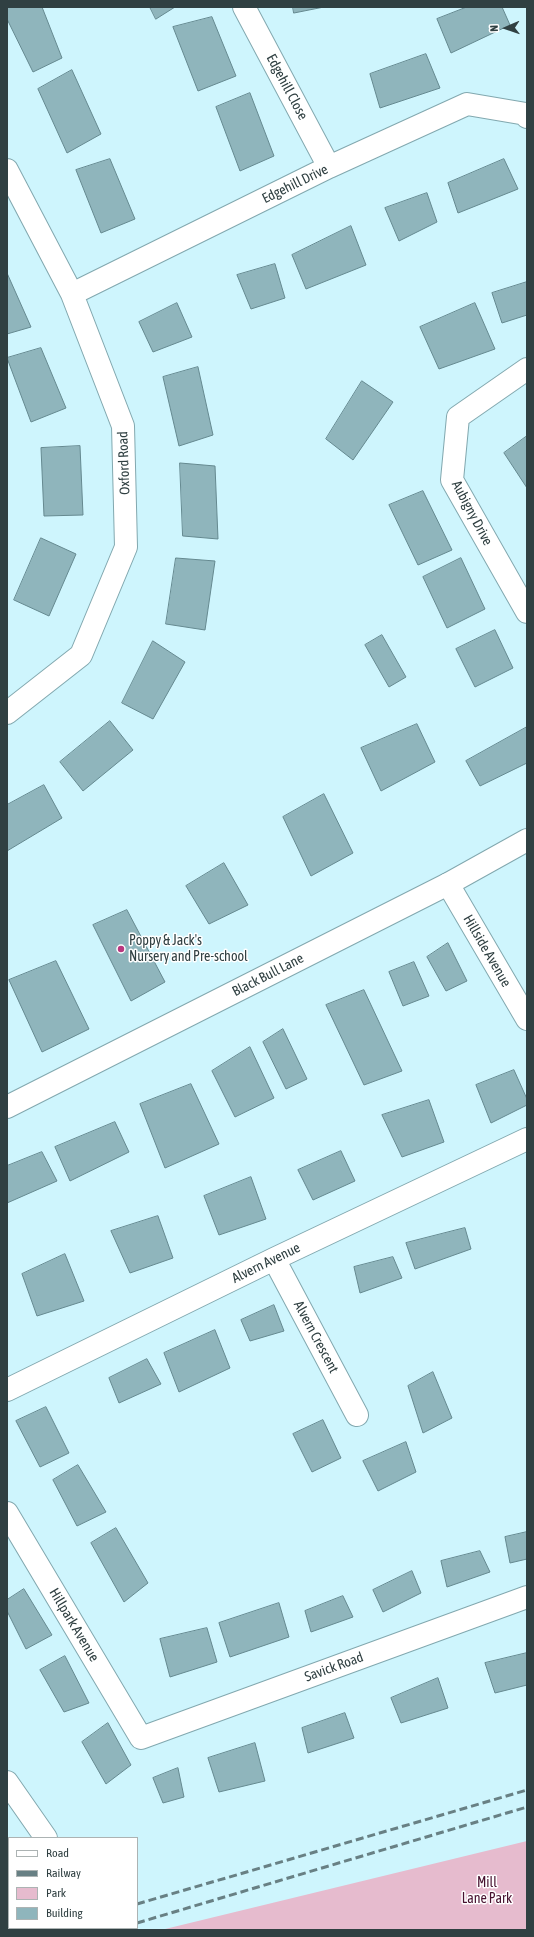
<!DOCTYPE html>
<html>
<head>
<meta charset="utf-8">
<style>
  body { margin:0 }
  #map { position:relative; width:534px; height:1937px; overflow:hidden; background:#cef5fd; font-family:"Asap Condensed",sans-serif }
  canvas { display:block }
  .frame { position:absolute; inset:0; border:8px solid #304042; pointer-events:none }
  .legend { position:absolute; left:8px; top:1837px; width:130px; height:92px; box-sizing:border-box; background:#fff; border:1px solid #acb3b3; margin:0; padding:5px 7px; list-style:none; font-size:12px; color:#304042 }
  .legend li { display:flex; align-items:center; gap:8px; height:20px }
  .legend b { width:20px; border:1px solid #acb3b3 }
  .north { position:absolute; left:486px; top:8px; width:40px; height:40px; -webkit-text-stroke:3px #fff; paint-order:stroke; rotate:268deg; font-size:11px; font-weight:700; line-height:16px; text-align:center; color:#304042 }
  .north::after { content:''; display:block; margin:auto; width:14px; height:18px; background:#304042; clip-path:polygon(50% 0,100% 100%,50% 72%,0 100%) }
</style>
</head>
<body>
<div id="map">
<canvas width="534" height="1937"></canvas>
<div class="frame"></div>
<ul class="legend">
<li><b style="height:5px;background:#fff"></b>Road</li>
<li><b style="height:5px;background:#688084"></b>Railway</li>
<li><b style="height:11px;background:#e6bbce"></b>Park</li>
<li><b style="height:11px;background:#8fb5bc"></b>Building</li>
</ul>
<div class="north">N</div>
</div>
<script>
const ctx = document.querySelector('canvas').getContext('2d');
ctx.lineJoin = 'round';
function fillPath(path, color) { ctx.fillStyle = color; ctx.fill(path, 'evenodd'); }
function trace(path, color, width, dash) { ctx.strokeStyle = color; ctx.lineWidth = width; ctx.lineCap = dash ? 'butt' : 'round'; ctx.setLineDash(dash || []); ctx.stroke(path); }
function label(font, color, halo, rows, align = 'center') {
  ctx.font = font + ' "Asap Condensed",sans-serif'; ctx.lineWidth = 3; ctx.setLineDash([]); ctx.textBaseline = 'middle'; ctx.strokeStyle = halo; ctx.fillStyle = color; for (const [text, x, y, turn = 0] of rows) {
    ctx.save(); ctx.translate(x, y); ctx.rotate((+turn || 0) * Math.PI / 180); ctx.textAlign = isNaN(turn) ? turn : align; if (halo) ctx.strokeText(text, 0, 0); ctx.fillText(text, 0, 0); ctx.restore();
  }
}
const green = new Path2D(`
  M527,1841V1930H161Z`);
const building = new Path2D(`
  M7,7H42L62,58L33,72L7,19Z
  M150,7H175L156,19Z
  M293,7H324L294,13Z
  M467,7H502L510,25L451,53L437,19Z
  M212,17L236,76L198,91L173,27Z
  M426,54L440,88L380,108L370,74Z
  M72,70L101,134L67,153L38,89Z
  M250,93L274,156L240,171L216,107Z
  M110,159L135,219L101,233L76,170Z
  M504,159L518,189L458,213L448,183Z
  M427,193L437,222L399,241L385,208Z
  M351,226L366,265L306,289L292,255Z
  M275,264L285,298L251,309L237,275Z
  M7,273L31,327L7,334Z
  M527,282V315L502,323L492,293Z
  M177,303L192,337L153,352L139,322Z
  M475,303L495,349L439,369L420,327Z
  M41,348L66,408L31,422L7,358Z
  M198,367L213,435L179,446L163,377Z
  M362,381L393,402L353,460L326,439Z
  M527,436V488L504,453Z
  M80,446L83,515L44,516L41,448Z
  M180,463L215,466L218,539L183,536Z
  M423,491L452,550L418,565L389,505Z
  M41,538L76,554L49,616L14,600Z
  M176,558L215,561L205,630L166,624Z
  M461,558L485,609L447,628L423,577Z
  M495,630L513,668L475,687L456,649Z
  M382,635L406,677L389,687L365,645Z
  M153,641L185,662L153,719L122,703Z
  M110,721L133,750L83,791L60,762Z
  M417,724L435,762L381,791L361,748Z
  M527,727V763L480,786L466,761Z
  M44,785L62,818L7,851V805Z
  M324,794L353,853L311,876L283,817Z
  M224,863L248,905L209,924L186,886Z
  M127,910L165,982L131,1001L93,925Z
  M448,943L467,981L446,991L427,957Z
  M56,961L89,1029L42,1052L9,980Z
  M414,962L429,996L403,1006L389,972Z
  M364,990L402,1071L364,1085L326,1005Z
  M283,1029L307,1079L286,1089L263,1042Z
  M250,1047L274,1098L235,1117L212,1071Z
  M514,1070L527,1099V1105L491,1123L476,1085Z
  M191,1084L219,1144L165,1168L140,1104Z
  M429,1100L444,1142L402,1157L382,1115Z
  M115,1122L129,1152L70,1181L55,1147Z
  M341,1151L355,1181L313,1200L298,1170Z
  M42,1152L57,1181L7,1203V1166Z
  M251,1177L266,1219L219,1235L204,1196Z
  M158,1216L173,1258L130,1273L111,1231Z
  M465,1228L471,1249L415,1269L406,1243Z
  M65,1254L84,1301L37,1316L22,1274Z
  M393,1257L402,1278L360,1293L354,1267Z
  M274,1305L284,1331L250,1341L241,1320Z
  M215,1330L230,1368L179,1392L164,1353Z
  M147,1359L161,1384L119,1403L109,1378Z
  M433,1372L452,1418L423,1433L408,1386Z
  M46,1407L69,1453L40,1467L16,1421Z
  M323,1420L341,1458L312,1472L293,1434Z
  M406,1442L416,1472L378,1491L363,1461Z
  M78,1465L106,1512L77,1526L53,1480Z
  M116,1528L148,1583L124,1602L91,1543Z
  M527,1532V1559L510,1563L505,1537Z
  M480,1551L490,1572L447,1587L441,1561Z
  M412,1571L421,1593L383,1612L373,1590Z
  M24,1589L52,1635L26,1649L7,1611V1600Z
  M343,1596L353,1617L311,1632L305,1611Z
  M279,1603L289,1637L230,1657L219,1623Z
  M207,1628L217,1662L170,1677L160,1639Z
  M527,1653V1685L495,1693L485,1663Z
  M65,1656L89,1703L64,1712L40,1670Z
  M438,1678L448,1708L401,1723L391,1698Z
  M345,1713L354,1738L308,1753L302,1728Z
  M108,1723L131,1765L106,1784L82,1742Z
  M255,1743L265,1781L219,1792L208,1758Z
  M178,1768L184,1797L163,1803L153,1778Z`);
const street = new Path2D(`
  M244,7L329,167
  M7,170L72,294L123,426L126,547L81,655L7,713
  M72,294L329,167L467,104L526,114L527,117
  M527,369L458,417L452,480L527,612
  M448,884L527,1019
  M274,1259L357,1415
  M7,1390L274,1259L527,1139
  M7,1513L141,1738L527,1597`);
const secondary = new Path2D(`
  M7,1107L448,884L527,840
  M7,1782L46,1838
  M102,1928L103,1930`);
const rail = new Path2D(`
  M137,1904L527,1790
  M137,1923L527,1807
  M49,1930L55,1928
  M113,1930L119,1928`);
const markers = [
  [121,949,4,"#b9377f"]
];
const streetNames = [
  ["Edgehill Close",287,87,62],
  ["Edgehill Drive",295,184,-26],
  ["Oxford Road",124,463,-92],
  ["Aubigny Drive",472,513,62],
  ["Hillside Avenue",487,951,60],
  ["Black Bull Lane",268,975,-27],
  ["Alvern Avenue",266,1263,-26],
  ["Alvern Crescent",316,1337,62],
  ["Hillpark Avenue",74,1625,59],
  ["Savick Road",334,1667,-20]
];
const poiNames = [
  ["Poppy & Jack's",129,941],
  ["Nursery and Pre-school",129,957]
];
const parkNames = [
  ["Mill",487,1883],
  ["Lane Park",487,1899]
];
fillPath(green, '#e6bbce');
fillPath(building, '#8fb5bc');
trace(building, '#658990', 1);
trace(street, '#82a8af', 24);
trace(secondary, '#82a8af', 24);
trace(street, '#fff', 22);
trace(secondary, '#fff', 22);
trace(rail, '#688084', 3, [8, 4]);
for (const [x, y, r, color] of markers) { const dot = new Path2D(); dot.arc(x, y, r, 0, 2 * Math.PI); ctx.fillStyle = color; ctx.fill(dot); trace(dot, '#fff', 1.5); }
label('14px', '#304042', '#fff', streetNames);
label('14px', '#304042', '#fff', poiNames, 'left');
label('14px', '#47112f', '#fff', parkNames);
</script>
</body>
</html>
